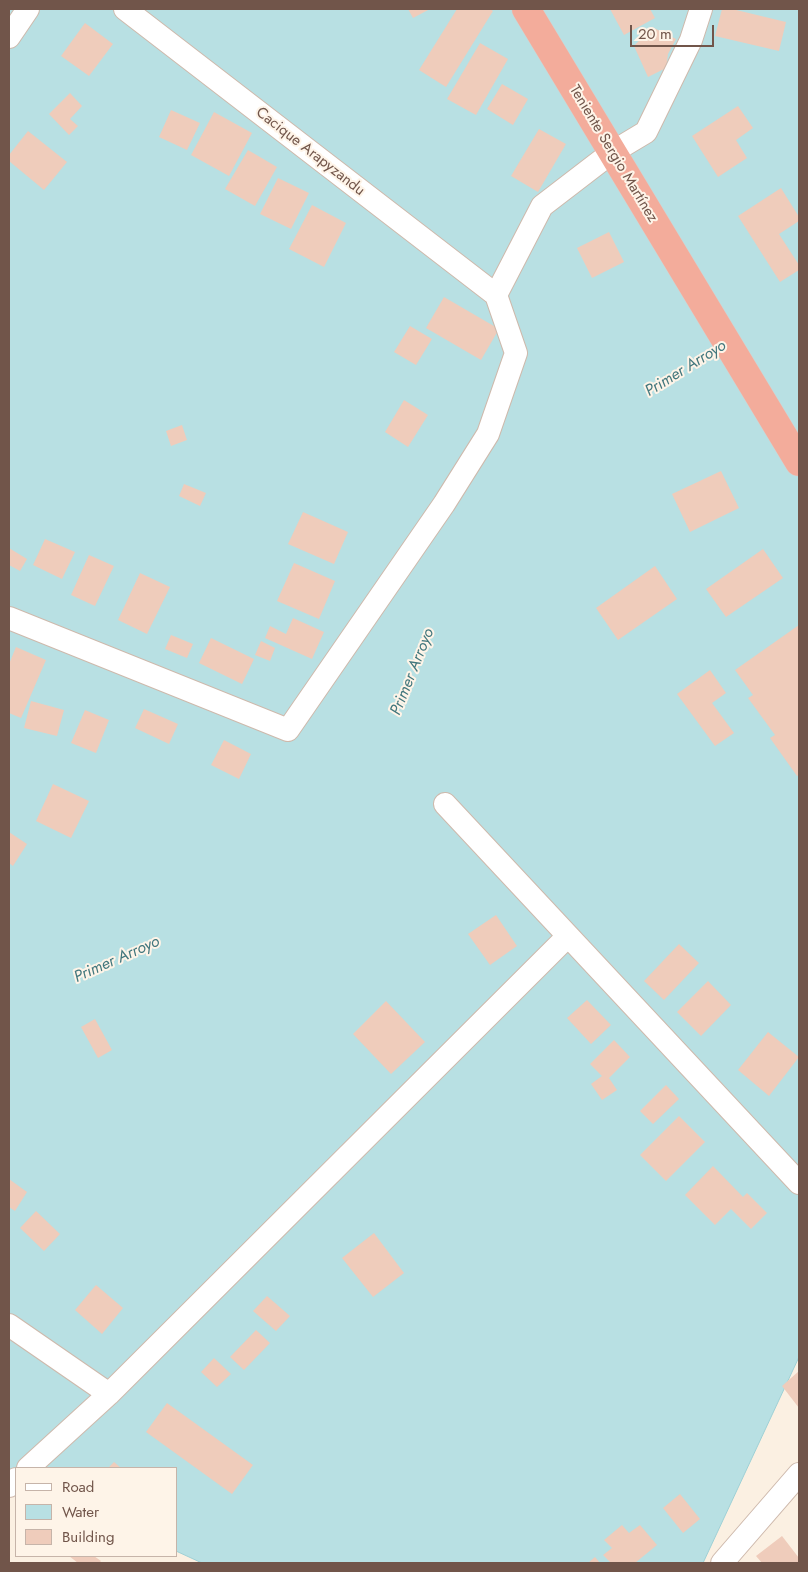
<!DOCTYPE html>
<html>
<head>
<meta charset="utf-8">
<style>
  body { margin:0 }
  #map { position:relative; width:808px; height:1572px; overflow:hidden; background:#fbf0e2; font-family:Jost,sans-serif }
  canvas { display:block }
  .frame { position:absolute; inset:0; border:10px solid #71554a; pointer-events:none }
  .legend { position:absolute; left:15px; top:1467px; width:162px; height:90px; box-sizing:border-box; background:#fef4e8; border:1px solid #c6b4a9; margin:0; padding:6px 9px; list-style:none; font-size:15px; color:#71554a }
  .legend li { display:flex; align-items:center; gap:10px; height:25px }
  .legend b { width:25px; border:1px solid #c6b4a9 }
  .scale { position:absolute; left:630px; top:25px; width:84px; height:22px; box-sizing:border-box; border:2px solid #71554a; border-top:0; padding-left:6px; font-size:15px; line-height:18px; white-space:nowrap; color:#71554a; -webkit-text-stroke:4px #fef4e8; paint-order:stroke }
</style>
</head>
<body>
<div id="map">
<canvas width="808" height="1572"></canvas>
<div class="frame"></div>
<ul class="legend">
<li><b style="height:6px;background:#fff"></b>Road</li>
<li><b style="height:14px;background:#b8e0e3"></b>Water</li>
<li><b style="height:14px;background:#efccbb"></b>Building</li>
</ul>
<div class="scale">20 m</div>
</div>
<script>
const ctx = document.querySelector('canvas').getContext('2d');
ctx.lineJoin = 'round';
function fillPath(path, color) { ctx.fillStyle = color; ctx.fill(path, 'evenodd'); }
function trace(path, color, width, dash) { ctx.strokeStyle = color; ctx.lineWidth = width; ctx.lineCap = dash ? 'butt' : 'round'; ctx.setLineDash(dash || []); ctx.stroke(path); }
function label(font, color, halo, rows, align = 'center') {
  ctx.font = font + ' Jost,sans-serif'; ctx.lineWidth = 4; ctx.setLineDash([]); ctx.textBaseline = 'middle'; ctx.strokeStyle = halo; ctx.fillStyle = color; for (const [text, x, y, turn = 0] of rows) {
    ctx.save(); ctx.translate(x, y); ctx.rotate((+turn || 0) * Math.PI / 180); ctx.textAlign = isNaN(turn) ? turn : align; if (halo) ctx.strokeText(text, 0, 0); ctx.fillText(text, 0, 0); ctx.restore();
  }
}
const water = new Path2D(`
  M9,9H799V1357L703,1563H202L176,1551V1468H16L9,1474Z`);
const building = new Path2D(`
  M408,9H430L413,18Z
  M457,9H490L493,11L446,87L419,70Z
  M610,9H650L655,18L624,35Z
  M722,9H732L786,22L779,51L715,36Z
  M85,23L113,44L89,76L61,56Z
  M652,27L676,39L668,54L666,68L648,77L634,46Z
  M480,43L508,59L476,115L447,99Z
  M502,84L528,99L513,125L487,109Z
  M70,93L82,106L70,119L78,126L69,135L49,114Z
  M738,106L753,128L736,140L747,158L718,177L692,136Z
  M171,110L200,123L187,150L159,137Z
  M214,112L252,133L229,176L191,155Z
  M539,129L566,144L538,192L511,176Z
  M28,131L67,162L44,190L9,161V155Z
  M248,150L277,167L255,206L225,189Z
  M278,178L309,193L291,229L260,214Z
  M781,188L799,217V221L779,234L799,265V270L780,282L738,216Z
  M312,205L346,223L324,267L289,249Z
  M609,232L624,262L592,278L577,248Z
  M444,297L499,329L481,360L426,328Z
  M410,326L432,339L416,365L394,352Z
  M404,400L428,415L408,447L385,432Z
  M182,425L187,440L171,446L166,431Z
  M721,471L739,508L690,532L672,494Z
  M184,484L206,493L200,506L179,496Z
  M303,512L348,532L334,564L288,544Z
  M45,539L75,552L62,579L33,565Z
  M9,548L27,559L20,571L9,565Z
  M763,549L783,578L726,617L706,589Z
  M89,555L114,566L95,606L71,595Z
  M294,563L335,581L319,619L277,601Z
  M655,566L677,599L618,640L596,608Z
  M140,573L170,587L147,634L118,620Z
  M293,618L324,632L312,659L265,638L270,626L286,634Z
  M799,625V775L797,776L770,738L775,735L748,698L753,695L735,670Z
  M171,635L193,644L187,658L165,649Z
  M211,638L254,659L242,684L199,663Z
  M261,641L275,648L270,661L255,655Z
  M16,647L46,660L21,718L9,713V664Z
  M710,670L726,693L712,703L734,733L715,746L677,694Z
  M31,701L64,710L57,736L24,728Z
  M144,709L178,724L169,744L135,728Z
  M85,710L109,720L96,753L71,743Z
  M224,740L251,754L239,779L211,765Z
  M53,784L89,801L71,838L36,821Z
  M9,832L27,844L13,866L9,863Z
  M496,915L517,946L490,965L468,934Z
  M679,944L699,963L664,1000L644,981Z
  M708,981L731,1005L701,1036L677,1012Z
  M587,1000L611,1025L591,1044L567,1018Z
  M386,1001L425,1042L391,1074L353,1034Z
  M95,1019L112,1050L98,1058L81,1027Z
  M768,1032L799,1057L769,1096L738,1070Z
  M614,1040L630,1057L609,1078L617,1090L602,1100L591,1084L602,1076L590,1064Z
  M666,1085L679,1099L653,1124L640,1111Z
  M679,1116L705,1142L666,1181L640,1155Z
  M713,1166L743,1197L747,1193L767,1213L751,1229L731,1209L715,1225L685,1195Z
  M9,1179L27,1192L15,1211L9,1207Z
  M36,1211L60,1234L44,1251L20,1228Z
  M374,1233L404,1273L373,1297L342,1258Z
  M96,1285L123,1308L102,1334L75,1310Z
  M267,1296L290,1316L276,1331L253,1311Z
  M256,1330L270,1343L244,1370L230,1357Z
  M214,1358L231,1374L217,1387L201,1372Z
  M799,1371V1408L782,1386Z
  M167,1403L253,1465L232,1494L146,1432Z
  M114,1462L121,1468H108Z
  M680,1494L700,1519L683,1533L663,1508Z
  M622,1525L629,1533L640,1525L657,1545L635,1563H611L603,1555L612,1548L604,1540Z
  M782,1536L799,1558V1563H762L756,1556Z
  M69,1556H94L101,1561L99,1563H78Z
  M595,1557L600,1563H588Z`);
const street = new Path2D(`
  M125,9L496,295
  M9,37L28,9
  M9,618L288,730L444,504L488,434L516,353L496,295L542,206L611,153L646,132L691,40L701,9
  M445,804L799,1183
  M9,1325L109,1394
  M28,1468L109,1394L568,936
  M9,1486L16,1479
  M722,1563L799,1474`);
const highway = new Path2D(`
  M526,9L799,462`);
const streetNames = [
  ["Cacique Arapyzandu",310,152,38],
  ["Teniente Sergio Martínez",613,154,59]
];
const waterNames = [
  ["Primer Arroyo",686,369,-32],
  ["Primer Arroyo",413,672,-68],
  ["Primer Arroyo",117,960,-24]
];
fillPath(water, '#b8e0e3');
trace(water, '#9ed0d5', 1);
fillPath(building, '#efccbb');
trace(street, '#ceb9ac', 24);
trace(highway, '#d7cfcc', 29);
trace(street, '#fff', 22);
trace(highway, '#f3ac9b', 28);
label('15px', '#71554a', '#fef4e8', streetNames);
label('italic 16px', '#42777d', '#fef4e8', waterNames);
</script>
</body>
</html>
